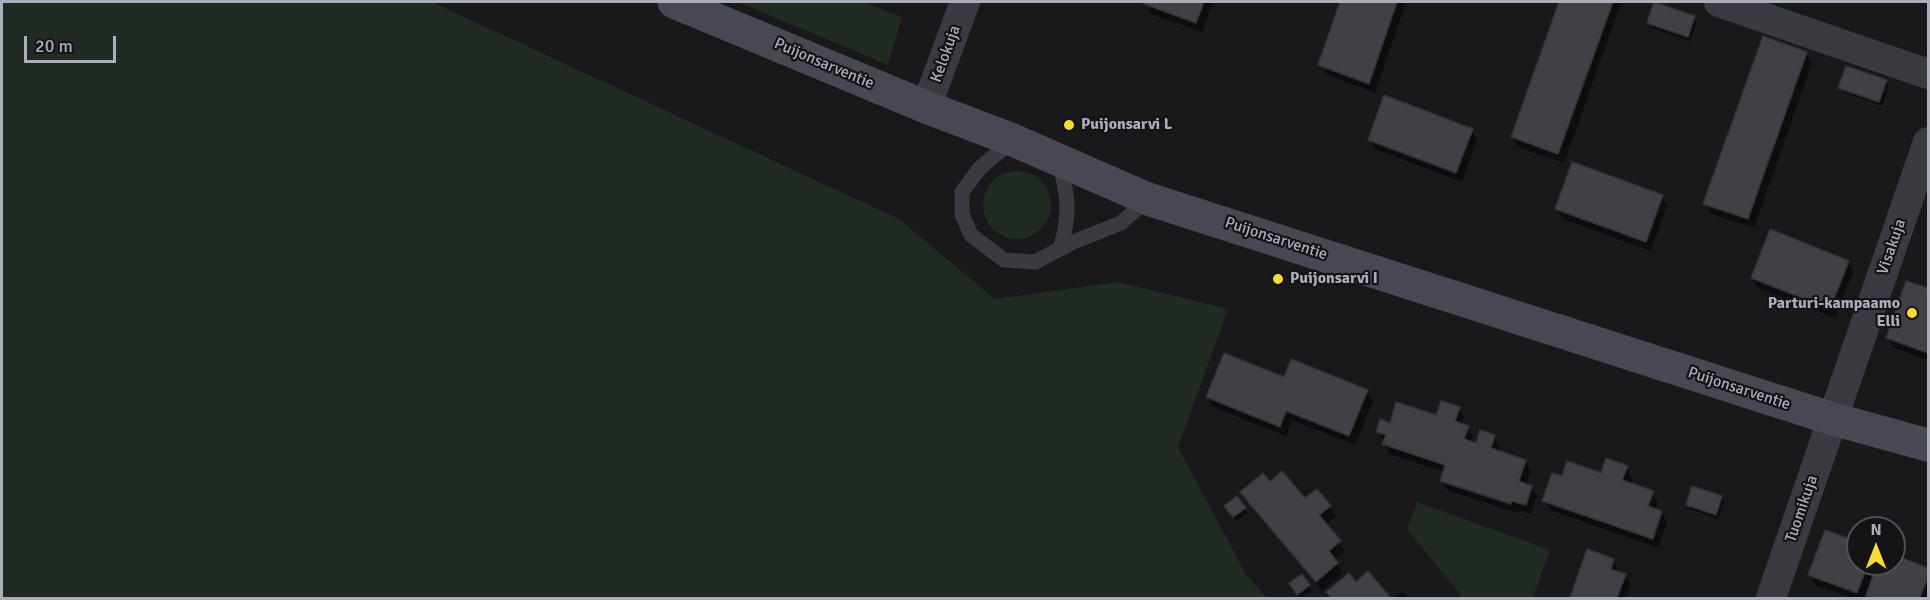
<!DOCTYPE html>
<html>
<head>
<meta charset="utf-8">
<style>
  body { margin:0 }
  #map { position:relative; width:1930px; height:600px; overflow:hidden; background:#19191b; font-family:Signika,sans-serif }
  canvas { display:block }
  .frame { position:absolute; inset:0; border:3px solid #abadbb; pointer-events:none }
  .north { position:absolute; left:1846px; top:516px; width:60px; height:60px; box-sizing:border-box; background:#141416; border:2px solid #505158; border-radius:50%; rotate:0deg; font-size:16px; font-weight:700; line-height:24px; text-align:center; color:#abadbb }
  .north::after { content:''; display:block; margin:auto; width:21px; height:27px; background:#f9db33; clip-path:polygon(50% 0,100% 100%,50% 72%,0 100%) }
  .scale { position:absolute; left:24px; top:36px; width:92px; height:27px; box-sizing:border-box; border:3px solid #abadbb; border-top:0; padding-left:8px; font-size:18px; line-height:21px; white-space:nowrap; color:#abadbb; -webkit-text-stroke:4px #141416; paint-order:stroke }
</style>
</head>
<body>
<div id="map">
<canvas width="1930" height="600"></canvas>
<div class="frame"></div>
<div class="north">N</div>
<div class="scale">20 m</div>
</div>
<script>
const ctx = document.querySelector('canvas').getContext('2d');
ctx.lineJoin = 'round';
function fillPath(path, color) { ctx.fillStyle = color; ctx.fill(path, 'evenodd'); }
function trace(path, color, width, dash) { ctx.strokeStyle = color; ctx.lineWidth = width; ctx.lineCap = dash ? 'butt' : 'round'; ctx.setLineDash(dash || []); ctx.stroke(path); }
function label(font, color, halo, rows, align = 'center') {
  ctx.font = font + ' Signika,sans-serif'; ctx.lineWidth = 4.5; ctx.setLineDash([]); ctx.textBaseline = 'middle'; ctx.strokeStyle = halo; ctx.fillStyle = color; for (const [text, x, y, turn = 0] of rows) {
    ctx.save(); ctx.translate(x, y); ctx.rotate((+turn || 0) * Math.PI / 180); ctx.textAlign = isNaN(turn) ? turn : align; if (halo) ctx.strokeText(text, 0, 0); ctx.fillText(text, 0, 0); ctx.restore();
  }
}
const green = new Path2D(`
  M2,2H432L899,219L995,299L1118,282L1228,309L1178,447L1245,573L1267,598H2Z
  M738,2H864L902,17L888,65Z
  M983 205a34 34 0 1 1 68 0a34 34 0 1 1-68 0Z
  M1417,502L1550,550L1533,598H1463L1407,529Z`);
const shadow = new Path2D(`
  M1146,2H1213L1202,32L1151,14Z
  M1342,2H1406L1375,93L1326,74L1320,64Z
  M1561,2L1621,3L1564,163L1518,147L1512,137Z
  M1694,17L1697,22L1690,41L1652,28L1649,23Z
  M1806,53L1812,63L1754,228L1711,214L1705,204Z
  M1886,81L1889,86L1882,106L1843,92L1840,88Z
  M1472,130L1477,140L1462,182L1375,149L1369,139Z
  M1662,196L1667,206L1651,251L1563,219L1557,209Z
  M1848,262L1853,272L1835,318L1758,288L1752,278Z
  M1907,283L1928,290V360L1894,348L1888,338Z
  M1285,379L1367,391L1373,401L1355,445L1292,420L1286,436L1213,407L1208,397Z
  M1459,408L1464,418L1462,425L1468,427L1473,437L1471,443L1477,445L1494,437L1500,447L1498,452L1525,461L1531,471L1526,485L1531,487L1537,497L1531,514L1518,510L1517,513L1447,490L1441,480L1444,472L1390,454L1378,432L1391,424L1437,417Z
  M1627,467L1632,477L1630,484L1652,492L1658,502L1655,510L1661,512L1667,522L1658,548L1550,510L1544,500L1563,478L1602,475Z
  M1270,484L1305,501L1330,507L1336,516L1325,525L1345,551L1334,560L1343,573L1322,591L1242,493Z
  M1721,498L1724,502L1718,519L1690,509L1688,504Z
  M1244,509L1247,513L1237,521L1229,511Z
  M1858,544V564H1894V557L1928,569V598H1869L1866,594L1864,598H1853L1816,585L1810,575Z
  M1588,551L1613,560L1618,573L1625,575L1631,585L1626,598H1571Z
  M1368,574L1389,598H1331L1328,593L1356,584Z
  M1301,576L1312,591L1301,598L1294,588Z
  M1403,591L1408,598H1394Z`);
const building = new Path2D(`
  M1145,2H1204L1196,23L1144,4Z
  M1340,2H1397L1369,84L1318,65Z
  M1559,2H1613L1558,154L1511,137Z
  M1654,2L1695,16L1688,37L1647,23Z
  M1763,36L1807,52L1748,219L1703,204Z
  M1846,66L1887,80L1879,102L1838,88Z
  M1384,95L1473,129L1456,173L1368,140Z
  M1572,162L1663,195L1646,242L1555,209Z
  M1770,229L1849,261L1830,309L1751,278Z
  M1906,281L1928,288V353L1886,338Z
  M1224,353L1284,377L1291,359L1368,390L1349,436L1286,411L1280,427L1206,397Z
  M1441,401L1460,407L1455,421L1469,426L1464,439L1476,443L1480,430L1495,435L1491,448L1526,460L1519,481L1532,486L1526,505L1512,501L1511,504L1440,481L1445,465L1382,444L1386,435L1376,432L1380,419L1390,423L1396,402L1436,415Z
  M1606,458L1628,466L1622,480L1654,491L1648,506L1662,511L1653,539L1542,501L1552,473L1562,476L1567,461L1601,473Z
  M1282,471L1305,498L1317,489L1331,506L1319,515L1341,541L1329,551L1338,563L1316,582L1240,492L1263,473L1270,482Z
  M1692,486L1722,496L1716,515L1686,505Z
  M1237,496L1246,508L1233,517L1224,506Z
  M1825,530L1858,542V564H1868L1857,593L1808,575Z
  M1587,549L1614,559L1611,569L1626,574L1617,598H1570Z
  M1894,555L1928,568V576L1920,598H1873L1866,596L1877,564H1894Z
  M1368,571L1391,598H1331L1326,592L1349,573L1356,582Z
  M1302,574L1310,585L1297,595L1289,583Z`);
const service = new Path2D(`
  M1013,140L980,168L962,192V214L971,235L1004,260L1035,262L1071,243L1121,223L1148,199
  M1059,161C1068,196 1071,214 1060,249`);
const minor = new Path2D(`
  M1719,2L1928,74
  M926,107L965,2
  M1771,598L1928,142`);
const secondary = new Path2D(`
  M674,2L926,107L1013,140L1148,199L1833,419L1928,445`);
const markers = [
  [1069,125,6,"#f9db33"],
  [1278,279,6,"#f9db33"],
  [1912,313,6,"#f9db33"]
];
const streetNames = [
  ["Kelokuja",946,54,-70],
  ["Puijonsarventie",824,64,23],
  ["Puijonsarventie",1276,239,18],
  ["Visakuja",1892,247,-71],
  ["Puijonsarventie",1739,389,18],
  ["Tuomikuja",1802,509,-71]
];
const poiNames = [
  ["Puijonsarvi L",1081,125],
  ["Puijonsarvi I",1290,279],
  ["Parturi-kampaamo",1900,304,"right"],
  ["Elli",1900,322,"right"]
];
fillPath(green, '#212a23');
fillPath(shadow, '#0007');
fillPath(building, '#414145');
trace(building, '#343337', 1.5);
trace(service, '#3a3a41', 15);
trace(minor, '#3a3a41', 30);
trace(secondary, '#484851', 33);
for (const [x, y, r, color] of markers) { const dot = new Path2D(); dot.arc(x, y, r, 0, 2 * Math.PI); ctx.fillStyle = color; ctx.fill(dot); trace(dot, '#141416', 2); }
label('16px', '#abadbb', '#141416', streetNames);
label('bold 16px', '#abadbb', '#141416', poiNames, 'left');
</script>
</body>
</html>
